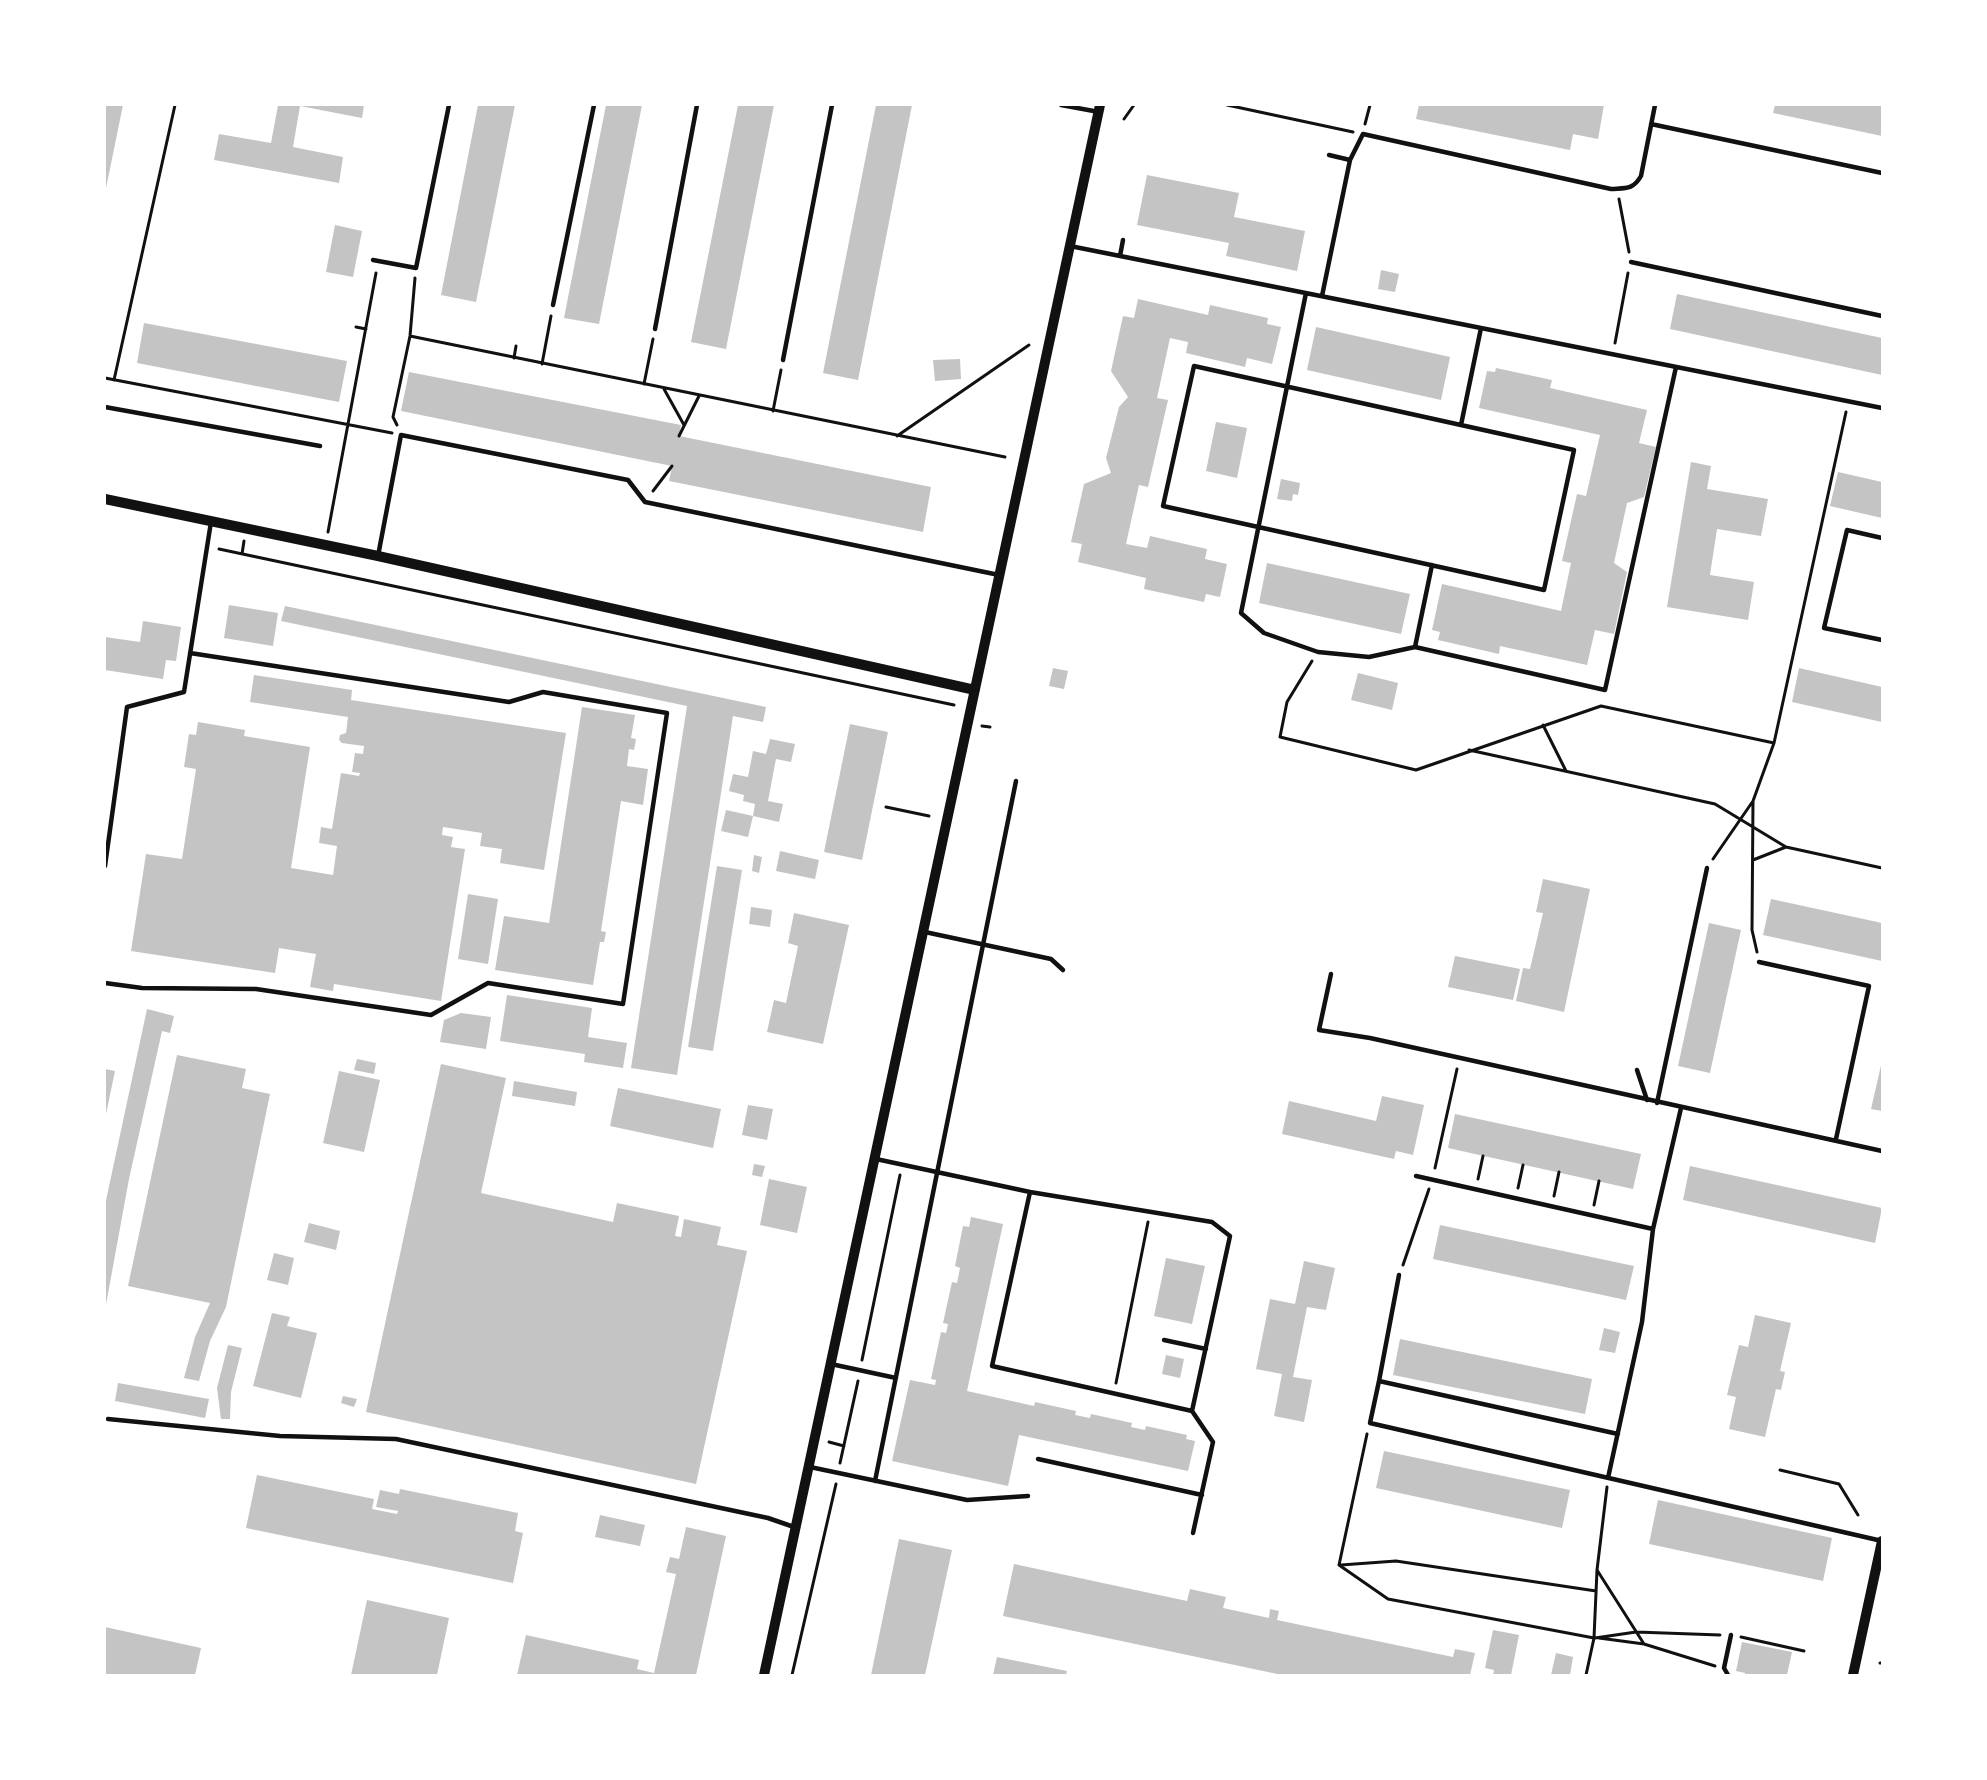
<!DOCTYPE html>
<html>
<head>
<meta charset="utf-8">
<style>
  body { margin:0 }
  #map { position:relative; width:1987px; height:1780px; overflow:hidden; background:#fff; font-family:Arial,sans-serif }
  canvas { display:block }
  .frame { position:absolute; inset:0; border:106px solid #fff; pointer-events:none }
</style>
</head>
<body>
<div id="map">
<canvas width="1987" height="1780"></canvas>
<div class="frame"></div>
</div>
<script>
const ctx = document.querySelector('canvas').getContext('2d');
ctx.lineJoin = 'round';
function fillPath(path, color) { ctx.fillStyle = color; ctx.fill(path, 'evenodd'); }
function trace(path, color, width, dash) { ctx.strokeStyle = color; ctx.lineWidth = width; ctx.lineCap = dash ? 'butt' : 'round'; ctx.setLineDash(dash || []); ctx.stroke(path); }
const building = new Path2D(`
  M105,105H123L106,188H105Z
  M278,105H364L362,118L300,106L293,147L343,157L339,183L214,160L219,134L271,143Z
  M478,105H515L476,302L441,295Z
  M606,105H642L599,324L564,318Z
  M738,105H774L726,349L691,342Z
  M876,105H912L858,380L823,373Z
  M1419,105H1604L1598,139L1573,134L1570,150L1416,119Z
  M1775,105H1882V136L1773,113Z
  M1147,175L1239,193L1234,217L1305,231L1297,271L1226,256L1229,243L1137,225Z
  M335,225L362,231L353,277L326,272Z
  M1381,270L1399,274L1395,292L1378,289Z
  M1677,294L1882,338V375L1670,329Z
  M1138,299L1208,315L1210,305L1268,318L1267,324L1281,327L1272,364L1247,358L1245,367L1186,353L1188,342L1170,338L1157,398L1168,400L1148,487L1139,485L1126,544L1147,548L1150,536L1207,549L1205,559L1227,564L1220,597L1206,594L1204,602L1144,589L1146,578L1078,562L1082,544L1071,542L1084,484L1111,473L1106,458L1119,407L1128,397L1111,371L1123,316L1134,318Z
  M144,323L347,361L339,402L137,363Z
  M1316,327L1450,357L1441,400L1307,370Z
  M960,359L961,379L935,381L933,360Z
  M1496,368L1552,380L1550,388L1647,410L1639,443L1656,447L1644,497L1627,503L1614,563L1627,572L1614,634L1595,630L1587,665L1500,646L1499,654L1438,640L1440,632L1432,630L1442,584L1561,611L1571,563L1562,561L1577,494L1586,496L1600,435L1479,408L1487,371L1495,372Z
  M409,372L681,425L679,436L931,487L923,532L669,481L672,466L401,411Z
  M1216,422L1247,428L1237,478L1206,471Z
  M1691,462L1711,466L1707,489L1768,499L1761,536L1717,529L1710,575L1754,582L1748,620L1667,607Z
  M1838,472L1882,482V518L1830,506Z
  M1281,479L1300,483L1298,495L1293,494L1292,501L1277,499Z
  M1267,563L1410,594L1401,634L1259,603Z
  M229,605L278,613L273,646L224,638Z
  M285,606L766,707L763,722L733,716L677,1075L631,1068L687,706L281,621Z
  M143,621L181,627L176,661L166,660L163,679L105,670V637L140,642Z
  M1053,668L1068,671L1064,689L1049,686Z
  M1799,668L1882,687V722L1792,702Z
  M1358,673L1398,683L1392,710L1351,700Z
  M254,675L352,690L351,700L566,733L544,870L500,863L502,849L480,846L482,833L443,827L442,835L453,837L451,847L465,849L441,1001L334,984L333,991L310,987L316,954L279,948L275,973L131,951L146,854L182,859L196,769L184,767L189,734L196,735L198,722L245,730L244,736L310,747L291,868L333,875L337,846L319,843L321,827L332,829L341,773L359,776L360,773L352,772L355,753L363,754L364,746L342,743L339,740L340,735L346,733L348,717L250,702Z
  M582,707L635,715L631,738L636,739L634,750L629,749L627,766L648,769L643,805L621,801L601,931L606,932L604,942H600L593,985L495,970L504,916L549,923Z
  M850,724L888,732L862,860L824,852Z
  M770,739L795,744L791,762L776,759L768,801L783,804L779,822L753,816L755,804L743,801L744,795L729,791L733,774L748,777L753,751L766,754Z
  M726,810L753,816L748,837L721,831Z
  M780,851L819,860L815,879L776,871Z
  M754,855L762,857L759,873L752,871Z
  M717,866L742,870L713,1051L688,1047Z
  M1543,879L1590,889L1564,1012L1516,1001L1523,968L1530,969L1543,913L1536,912Z
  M468,894L498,899L488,964L458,959Z
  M1771,899L1882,923V961L1763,935Z
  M751,907L772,910L770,927L749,924Z
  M794,913L849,925L823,1044L767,1032L774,1000L786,1003L798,946L788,943Z
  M1709,923L1741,930L1710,1073L1678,1066Z
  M1455,956L1520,969L1513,1000L1448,987Z
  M507,995L592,1008L588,1037L627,1043L623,1068L584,1062L585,1054L500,1041Z
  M147,1009L174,1016L170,1033L162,1031L129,1179L105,1310V1205Z
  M461,1013L491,1017L486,1049L440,1042L444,1020Z
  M177,1055L246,1069L242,1088L270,1094L226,1307L210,1341L199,1381L184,1378L195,1337L210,1303L128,1286Z
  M357,1059L376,1063L374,1074L354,1070Z
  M1882,1061V1111L1871,1109Z
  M441,1064L506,1078L481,1193L613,1222L617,1203L679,1216L675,1236L681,1237L684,1219L721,1227L717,1245L747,1251L696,1484L366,1412Z
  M105,1069L115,1071L106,1114H105Z
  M339,1071L380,1080L364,1152L323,1143Z
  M514,1081L577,1092L575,1106L512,1096Z
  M618,1088L721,1109L713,1148L610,1126Z
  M1382,1096L1424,1105L1413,1155L1396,1151L1394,1159L1282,1134L1289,1101L1376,1121Z
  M748,1105L773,1109L767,1140L742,1135Z
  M1455,1114L1641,1154L1633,1189L1448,1148Z
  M754,1164L765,1166L762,1177L752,1175Z
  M1690,1166L1882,1208L1875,1243L1683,1200Z
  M769,1179L807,1187L797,1233L760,1225Z
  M971,1217L1003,1224L967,1391L1034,1406L1035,1402L1076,1411L1075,1415L1090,1418L1091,1414L1132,1423L1131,1427L1145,1430L1146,1426L1187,1435L1186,1439L1195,1441L1188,1471L1019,1435L1008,1486L892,1461L910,1380L935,1385L936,1380L931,1379L941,1332L946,1333L948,1324L943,1323L952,1282L957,1283L960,1268L955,1266L963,1226L969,1227Z
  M309,1223L340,1231L336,1250L304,1242Z
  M1440,1225L1634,1266L1626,1300L1433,1259Z
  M274,1253L294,1258L288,1285L267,1280Z
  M1166,1258L1205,1266L1192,1324L1154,1316Z
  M1304,1261L1335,1268L1326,1310L1307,1307L1293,1377L1312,1380L1304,1422L1274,1416L1282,1374L1256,1369L1270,1299L1295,1304Z
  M272,1313L290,1317L287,1326L317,1333L301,1398L253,1386Z
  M1755,1315L1791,1323L1780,1371L1785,1372L1781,1390L1776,1389L1765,1437L1729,1429L1736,1397L1727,1395L1739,1345L1748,1347Z
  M1604,1328L1620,1332L1615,1353L1599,1350Z
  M1400,1339L1592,1379L1585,1414L1393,1375Z
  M228,1345L242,1348L231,1392L230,1419H221L217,1388Z
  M1166,1355L1184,1359L1180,1378L1162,1374Z
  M118,1383L209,1399L205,1418L115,1401Z
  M343,1396L357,1399L354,1407L341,1403Z
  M1384,1451L1570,1490L1562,1528L1376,1488Z
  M257,1475L374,1499L372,1509L397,1514L398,1511L376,1507L380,1490L399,1494L400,1489L518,1513L515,1531L523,1533L513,1583L246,1528Z
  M1658,1500L1832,1538L1823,1581L1649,1544Z
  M600,1515L645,1525L640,1546L595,1537Z
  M686,1527L726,1536L696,1675H517L526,1635L639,1660L637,1669L654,1673L676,1574L666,1572L670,1557L679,1559Z
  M899,1539L952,1550L925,1675H871Z
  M1014,1564L1187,1601L1190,1589L1226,1597L1223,1608L1269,1618L1270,1609L1279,1611L1277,1620L1453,1657L1455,1649L1475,1653L1470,1675H1282L1003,1616Z
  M367,1600L449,1618L437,1675H351Z
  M105,1627L201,1648L195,1675H105Z
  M1493,1630L1519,1635L1511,1675H1493L1494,1670L1485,1668Z
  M1742,1642L1792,1652L1787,1675H1745V1673L1736,1671Z
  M1556,1653L1573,1657L1570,1675H1551Z
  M997,1657L1067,1671L1066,1675H993Z`);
const path = new Path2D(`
  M1227,105L1353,132
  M1124,119L1134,105
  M1365,124L1370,105
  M1619,199L1629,252
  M356,327L366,329
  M410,336L1005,457
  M1615,343L1628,273
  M514,358L516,346
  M542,364L551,316
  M105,378L392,433
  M114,380L175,105
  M644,384L653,339
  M664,389L684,425
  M773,411L781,370
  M397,425L393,417L410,336L415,278
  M679,436L699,396
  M897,436L1029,345
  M653,491L672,466
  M328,532L376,273
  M219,549L954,705
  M242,554L244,541
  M1312,661L1287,702L1280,737L1416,770L1601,706
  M1601,706L1774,743L1846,412
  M1543,725L1566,771
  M982,726L990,727
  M1469,750L1715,804L1786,847
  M1753,801L1752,930L1757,952
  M886,807L929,816
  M1713,859L1753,801L1774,743
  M1753,860L1786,847L1882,868
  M1435,1168L1457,1069
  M1478,1179L1483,1156
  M1518,1188L1523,1165
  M1554,1196L1559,1172
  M1594,1205L1599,1181
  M1403,1265L1429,1189
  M862,1360L900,1175
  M1116,1383L1148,1222
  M1367,1434L1339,1565L1388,1599L1594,1638L1586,1675
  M829,1442L844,1446
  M840,1463L858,1381
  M1780,1470L1839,1484L1858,1515
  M1341,1565L1396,1561L1596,1591
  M1597,1570L1644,1644
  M1741,1637L1804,1651
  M1594,1638L1597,1570L1607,1487
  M1595,1638L1636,1632L1720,1635
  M1599,1638L1644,1644L1715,1666
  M1880,1663H1882
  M792,1675L836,1484`);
const service = new Path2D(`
  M1061,105L1099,112
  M1651,124L1882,173
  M1329,155L1350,160
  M1070,246L1882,408
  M1120,256L1123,240
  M373,260L416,268L449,105
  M1631,262L1882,316
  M1306,293L1241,613L1264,633L1318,652L1369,657L1415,647L1605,690L1676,367
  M1322,296L1350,160L1363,134L1611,189C1626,188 1633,190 1641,176L1655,105
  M553,305L594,105
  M655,329L697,105
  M783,360L832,105
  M1194,366L1574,450L1544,590L1163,506Z
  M105,407L320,446
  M1461,425L1481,328
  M1882,538L1847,530L1824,628L1882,640
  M378,556L401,435L628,480L645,502L999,575
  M1415,647L1432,565
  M105,866L127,707L184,692L211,522
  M925,932L1051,959L1063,970
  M1759,962L1869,986L1836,1139
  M1331,974L1319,1030L1370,1038L1882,1151
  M105,983L142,988L256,989L431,1015L488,983L623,1004L667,713L543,692L509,702L190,653
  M1637,1070L1647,1100
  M1657,1103L1707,868
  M876,1159L1030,1192L1212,1222L1230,1236L1192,1411L992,1366L1030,1192
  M1416,1176L1653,1229
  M1164,1340L1206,1349
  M831,1364L896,1378
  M1379,1381L1399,1275
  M1192,1411L1213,1442L1193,1533
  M108,1419L280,1436L396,1439L768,1518L794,1527
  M1618,1434L1379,1381L1370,1423L1882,1541
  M1038,1459L1202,1495
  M810,1467L967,1500L1028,1496
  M1608,1478L1642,1322L1653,1229L1681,1108
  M875,1481L1016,781
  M1728,1675L1724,1668L1731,1635`);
const tertiary = new Path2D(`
  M105,499L378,556L975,690
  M764,1675L1100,105
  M1853,1675L1882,1541`);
fillPath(building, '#c4c4c4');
trace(path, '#111', 3);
trace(service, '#111', 4.5);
trace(tertiary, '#111', 10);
</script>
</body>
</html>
